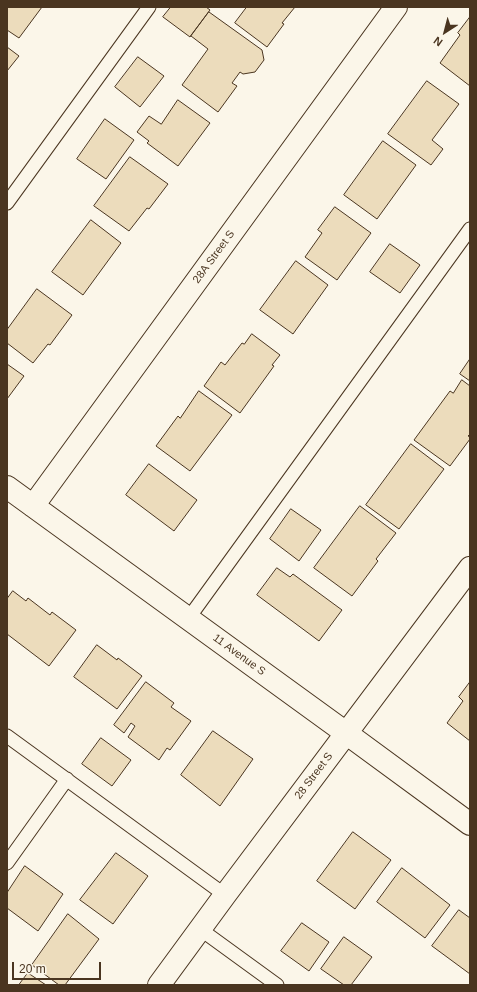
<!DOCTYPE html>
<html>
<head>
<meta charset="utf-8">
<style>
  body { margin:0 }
  #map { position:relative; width:477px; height:992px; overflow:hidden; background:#fbf6e9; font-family:Helvetica,sans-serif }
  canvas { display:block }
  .frame { position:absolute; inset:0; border:8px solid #4a3520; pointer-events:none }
  .north { position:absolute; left:425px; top:12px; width:40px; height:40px; -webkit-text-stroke:3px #fbf6e9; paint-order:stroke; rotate:216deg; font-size:11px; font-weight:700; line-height:16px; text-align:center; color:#4a3520 }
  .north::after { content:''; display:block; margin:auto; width:14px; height:18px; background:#4a3520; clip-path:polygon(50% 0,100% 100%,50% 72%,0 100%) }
  .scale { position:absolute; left:12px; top:962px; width:89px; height:18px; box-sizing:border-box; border:2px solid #4a3520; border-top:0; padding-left:5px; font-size:12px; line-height:14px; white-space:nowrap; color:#4a3520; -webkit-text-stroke:3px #fbf6e9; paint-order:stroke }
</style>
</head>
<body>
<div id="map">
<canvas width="477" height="992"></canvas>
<div class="frame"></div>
<div class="north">N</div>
<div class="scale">20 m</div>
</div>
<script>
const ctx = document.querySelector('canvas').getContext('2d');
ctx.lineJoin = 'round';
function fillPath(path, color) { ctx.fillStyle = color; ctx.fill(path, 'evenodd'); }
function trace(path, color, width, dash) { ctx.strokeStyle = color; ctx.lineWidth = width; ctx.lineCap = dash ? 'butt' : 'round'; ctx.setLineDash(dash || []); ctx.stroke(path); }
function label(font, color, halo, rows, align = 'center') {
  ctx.font = font + ' Helvetica,sans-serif'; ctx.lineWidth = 3; ctx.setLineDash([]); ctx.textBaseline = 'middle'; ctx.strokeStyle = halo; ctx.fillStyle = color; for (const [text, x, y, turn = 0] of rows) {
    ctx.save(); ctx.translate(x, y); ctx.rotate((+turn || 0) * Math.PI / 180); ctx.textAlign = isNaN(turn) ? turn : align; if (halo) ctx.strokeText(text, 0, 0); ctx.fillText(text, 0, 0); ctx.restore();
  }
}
const building = new Path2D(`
  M7,7H42L19,38L7,30Z
  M171,7H206L210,10L190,37L163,17Z
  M247,7H295L282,23L284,24L267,47L235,23Z
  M209,12L262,50L264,60L255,72L243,74L240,72L232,83L237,86L218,112L182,85L208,49L191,36Z
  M470,17V86L440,63L460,35L458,33Z
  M7,47L19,56L7,71Z
  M138,57L164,76L140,107L115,87Z
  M427,81L459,104L432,140L443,149L431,165L388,134Z
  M178,100L210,123L178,166L147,143L149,141L137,132L149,116L161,124Z
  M105,119L134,140L106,179L77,159Z
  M383,141L416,165L377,219L344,195Z
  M130,157L168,184L149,209L147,208L129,231L94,206Z
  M335,207L371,233L337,280L305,257L322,233L318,230Z
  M91,220L121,243L83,295L52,272Z
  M390,244L420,265L400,293L370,272Z
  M296,261L328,285L293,334L260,310Z
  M37,289L72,315L50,345L48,344L33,363L7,343V330Z
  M252,334L280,355L272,365L274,366L240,413L204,386L221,362L225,365L242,343L244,344Z
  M470,359V381L460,374Z
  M7,364L24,376L7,399Z
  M462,380L470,386V434L468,436L470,437V439L450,466L414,440L450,391L453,393Z
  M199,391L232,415L190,471L156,446L178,416L180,418Z
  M411,444L444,469L399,529L366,505Z
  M149,464L197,500L174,531L126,495Z
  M360,506L396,533L376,559L378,561L352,596L314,568Z
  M291,509L321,530L299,561L270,539Z
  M277,568L290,577L293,574L342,610L319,641L257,595Z
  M13,591L26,601L28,598L50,615L52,612L76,630L49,666L7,634V599Z
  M97,645L117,660L118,658L142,676L117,709L74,677Z
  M146,682L174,703L171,707L191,721L170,750L167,748L159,760L128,737L135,726L131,723L124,733L114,725Z
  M470,682V741L447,723L463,701L459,697Z
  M213,731L253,759L220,806L181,775Z
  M101,738L131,760L112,786L82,764Z
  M353,832L391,860L355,909L317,881Z
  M116,853L148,876L113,924L80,900Z
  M25,866L63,894L38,931L7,908V893Z
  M402,868L450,905L425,938L377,902Z
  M459,910L470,918V974L432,946Z
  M68,914L99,939L65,985H59L32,965Z
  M302,923L329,942L309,971L281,951Z
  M344,937L372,957L351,985H344L321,969Z
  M28,973L46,985H19Z`);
const service = new Path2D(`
  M7,203L149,7
  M188,619L470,229
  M7,736L225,895
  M7,863L67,779
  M200,929L277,985`);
const minor = new Path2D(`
  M7,487L346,733L470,824
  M33,506L396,7
  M159,985L225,895L470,568`);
const streetNames = [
  ["28A Street S",214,257,-54],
  ["11 Avenue S",239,655,36],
  ["28 Street S",314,776,-53]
];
fillPath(building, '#ecdcbc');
trace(building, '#4a3520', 1);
trace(service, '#4a3520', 15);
trace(minor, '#4a3520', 24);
trace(service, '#fbf6e9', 13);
trace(minor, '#fbf6e9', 22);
label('11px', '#4a3520', '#fbf6e9', streetNames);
</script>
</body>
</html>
